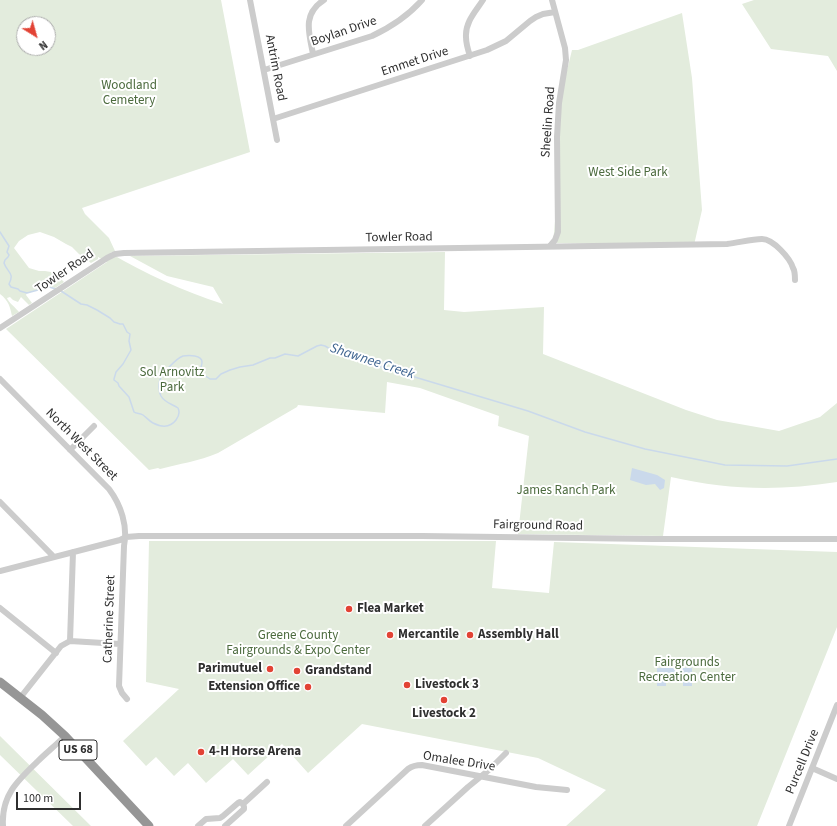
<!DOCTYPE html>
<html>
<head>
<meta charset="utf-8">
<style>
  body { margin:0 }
  #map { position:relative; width:837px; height:826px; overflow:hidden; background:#fff; font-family:"Source Sans 3",sans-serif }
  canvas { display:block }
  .north { position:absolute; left:16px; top:16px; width:40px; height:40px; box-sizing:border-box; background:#fff; border:1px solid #acacac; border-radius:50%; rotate:143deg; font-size:11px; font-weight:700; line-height:16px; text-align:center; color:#2f2f2f }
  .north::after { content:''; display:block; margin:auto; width:14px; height:18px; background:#e24335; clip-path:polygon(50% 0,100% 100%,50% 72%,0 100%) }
  .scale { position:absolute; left:16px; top:792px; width:65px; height:18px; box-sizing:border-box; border:2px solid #2f2f2f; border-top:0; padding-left:5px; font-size:12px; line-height:14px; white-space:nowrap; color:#2f2f2f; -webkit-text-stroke:3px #fff; paint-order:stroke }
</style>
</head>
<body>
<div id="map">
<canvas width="837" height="826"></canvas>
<div class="north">N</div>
<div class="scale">100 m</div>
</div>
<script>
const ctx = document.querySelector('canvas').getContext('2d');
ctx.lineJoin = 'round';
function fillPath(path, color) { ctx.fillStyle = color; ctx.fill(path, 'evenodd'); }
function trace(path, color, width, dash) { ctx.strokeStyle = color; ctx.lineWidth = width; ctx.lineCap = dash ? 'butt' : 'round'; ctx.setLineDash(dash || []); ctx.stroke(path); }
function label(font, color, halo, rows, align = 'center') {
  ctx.font = font + ' "Source Sans 3",sans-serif'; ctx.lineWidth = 4; ctx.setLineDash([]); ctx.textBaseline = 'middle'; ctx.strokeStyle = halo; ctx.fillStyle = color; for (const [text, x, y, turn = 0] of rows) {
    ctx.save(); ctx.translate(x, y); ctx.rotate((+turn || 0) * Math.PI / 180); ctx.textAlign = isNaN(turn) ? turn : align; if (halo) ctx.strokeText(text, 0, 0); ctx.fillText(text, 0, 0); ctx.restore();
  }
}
const green = new Path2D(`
  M0,0H221L250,152L82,208L85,214L109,238L115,251L110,253C146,274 183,291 223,304L213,287L167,276L130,256L445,252L444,310L464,312L544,307L543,354L686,410L717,420L779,431L820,417L837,403V482C779,491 728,490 671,477L663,536L518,534L529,436L498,426L499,416L420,388L387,382L385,413L298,405L297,407L218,453C199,461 179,464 160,469L158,468L149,470L6,329L107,262L98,257V259L91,263L79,254L72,247L66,244L54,237L40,232L28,235L19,241L14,248L29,268L39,271H45L51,272L55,277L61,279L64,282L55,288L49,287L27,293L26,295L32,303L29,305L21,297L18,302L13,300L10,297L7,298C8,302 16,308 19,312L12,316C10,307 9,301 0,294ZM24,24H48V48H24Z
  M754,0H837V71L828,56L771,49L742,4Z
  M682,13L692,78L702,210L694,245L553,243L558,188L559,103L572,50H578Z
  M149,541H496L492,588L549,593L554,542L837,552V627L757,826H566L606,790L538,758L362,724L308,773L282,744L248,775L233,759L206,783L188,763L174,776L156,757L146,766L123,741L179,689L146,682Z
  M0,736L91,826H73L0,755Z`);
const water = new Path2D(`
  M632,468L657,475L665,480L664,488L660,490L655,484L646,485L630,480Z
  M657,668H692V686H683V679L666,680V686H657Z`);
const stream = new Path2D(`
  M0,232L9,246L7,252L9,255L8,257L5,260L4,263C7,272 15,273 9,284L11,287L18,289L20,291L27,293L49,287L56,289
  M61,291L81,304L87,305L97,310L110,318L114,322L120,324H123L127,332L130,334L129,341L131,350L123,364L116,372L114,379V380L118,383L119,386L129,397L134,412C137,414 140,413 143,415C146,417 149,421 153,423C161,427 170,428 176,420C179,416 180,412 178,408C172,404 165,403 161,396C159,392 158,385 160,380C161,374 177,358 183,356C189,355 202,355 202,362C202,365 201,366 201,368L204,375L210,379H216L221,374L230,370L240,367L253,365L270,358H275L285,354L298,356L317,346L321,345L325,346L332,350L368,363L528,411L585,432L645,449L725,465L787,466L837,459`);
const minor = new Path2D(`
  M250,0L277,140
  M313,54C309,33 302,14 324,0
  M470,56C468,50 466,43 466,37C465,22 476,11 483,0
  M264,70L372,36C391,27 408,16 422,0
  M273,119L487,50L506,41L530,21L536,17L543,14L555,12
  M550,246L555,240L558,232L557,137L559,103L566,60L565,48L552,0
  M0,328L107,258L115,254L124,253L727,244C738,243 751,239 762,239C773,239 790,258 793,268C795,271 795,276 795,280
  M0,379L109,489C121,505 128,526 124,546L119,686L122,693L127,699
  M70,450L94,426
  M0,502L54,557
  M0,571L120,540L126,537L139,536H422L653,539H837
  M0,608L56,653
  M70,641L73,552
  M20,698L61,646L70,641L120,644
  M812,768L837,779
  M243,804L267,782
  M3,826C1,796 17,781 37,762C46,753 56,745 65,736
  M198,826L206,819L220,818L223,816L238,803L240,802L243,804L244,807V809L225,826
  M346,826L408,769C412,766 416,765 422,765L536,787L567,790
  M425,826L468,787L490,769L506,753
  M789,826L837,705`);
const highway = new Path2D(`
  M0,682L42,715L65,736L149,826`);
const markers = [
  [349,609,4,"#e24335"],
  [390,635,4,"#e24335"],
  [470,635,4,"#e24335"],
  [270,669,4,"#e24335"],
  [297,671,4,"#e24335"],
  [407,685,4,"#e24335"],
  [308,687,4,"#e24335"],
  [444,700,4,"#e24335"],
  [201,752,4,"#e24335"]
];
const shields = [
  [78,750,38]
];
const shieldNames = [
  ["US 68",78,750]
];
const streetNames = [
  ["Boylan Drive",344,32,-19],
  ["Emmet Drive",415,62,-18],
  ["Antrim Road",275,68,79],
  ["Sheelin Road",549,122,-86],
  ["Towler Road",399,238,-1],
  ["Towler Road",65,272,-34],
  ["North West Street",81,445,45],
  ["Fairground Road",538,526,1],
  ["Catherine Street",110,619,-88],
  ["Omalee Drive",459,762,9],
  ["Purcell Drive",803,762,-68]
];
const parkNames = [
  ["Woodland",129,86],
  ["Cemetery",129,101],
  ["West Side Park",628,173],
  ["Sol Arnovitz",172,373],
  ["Park",172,388],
  ["James Ranch Park",566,491],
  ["Greene County",298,636],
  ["Fairgrounds & Expo Center",298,651],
  ["Fairgrounds",687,663],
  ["Recreation Center",687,678]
];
const poiNames = [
  ["Flea Market",357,609],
  ["Mercantile",398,635],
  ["Assembly Hall",478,635],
  ["Parimutuel",262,669,"right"],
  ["Grandstand",305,671],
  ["Livestock 3",415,685],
  ["Extension Office",300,687,"right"],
  ["Livestock 2",444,714,"center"],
  ["4-H Horse Arena",209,752]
];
const waterNames = [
  ["Shawnee Creek",372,362,18]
];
fillPath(green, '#e3ecdd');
fillPath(water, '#cad9eb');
trace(stream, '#cad9eb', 1.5);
trace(minor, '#ccc', 6);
trace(highway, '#969696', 9);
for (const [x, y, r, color] of markers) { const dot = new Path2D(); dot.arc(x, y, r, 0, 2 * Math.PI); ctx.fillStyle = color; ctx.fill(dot); trace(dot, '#fff', 1.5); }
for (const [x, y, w] of shields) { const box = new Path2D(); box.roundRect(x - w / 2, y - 10, w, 20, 3); ctx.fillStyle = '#fff'; ctx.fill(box); trace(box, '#2f2f2f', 1); }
label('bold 12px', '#2f2f2f', null, shieldNames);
label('13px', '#2f2f2f', '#fff', streetNames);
label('13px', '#4b6a3d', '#fff', parkNames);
label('bold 13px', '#2f2f2f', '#fff', poiNames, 'left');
label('italic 14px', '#3e6490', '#fff', waterNames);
</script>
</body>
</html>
